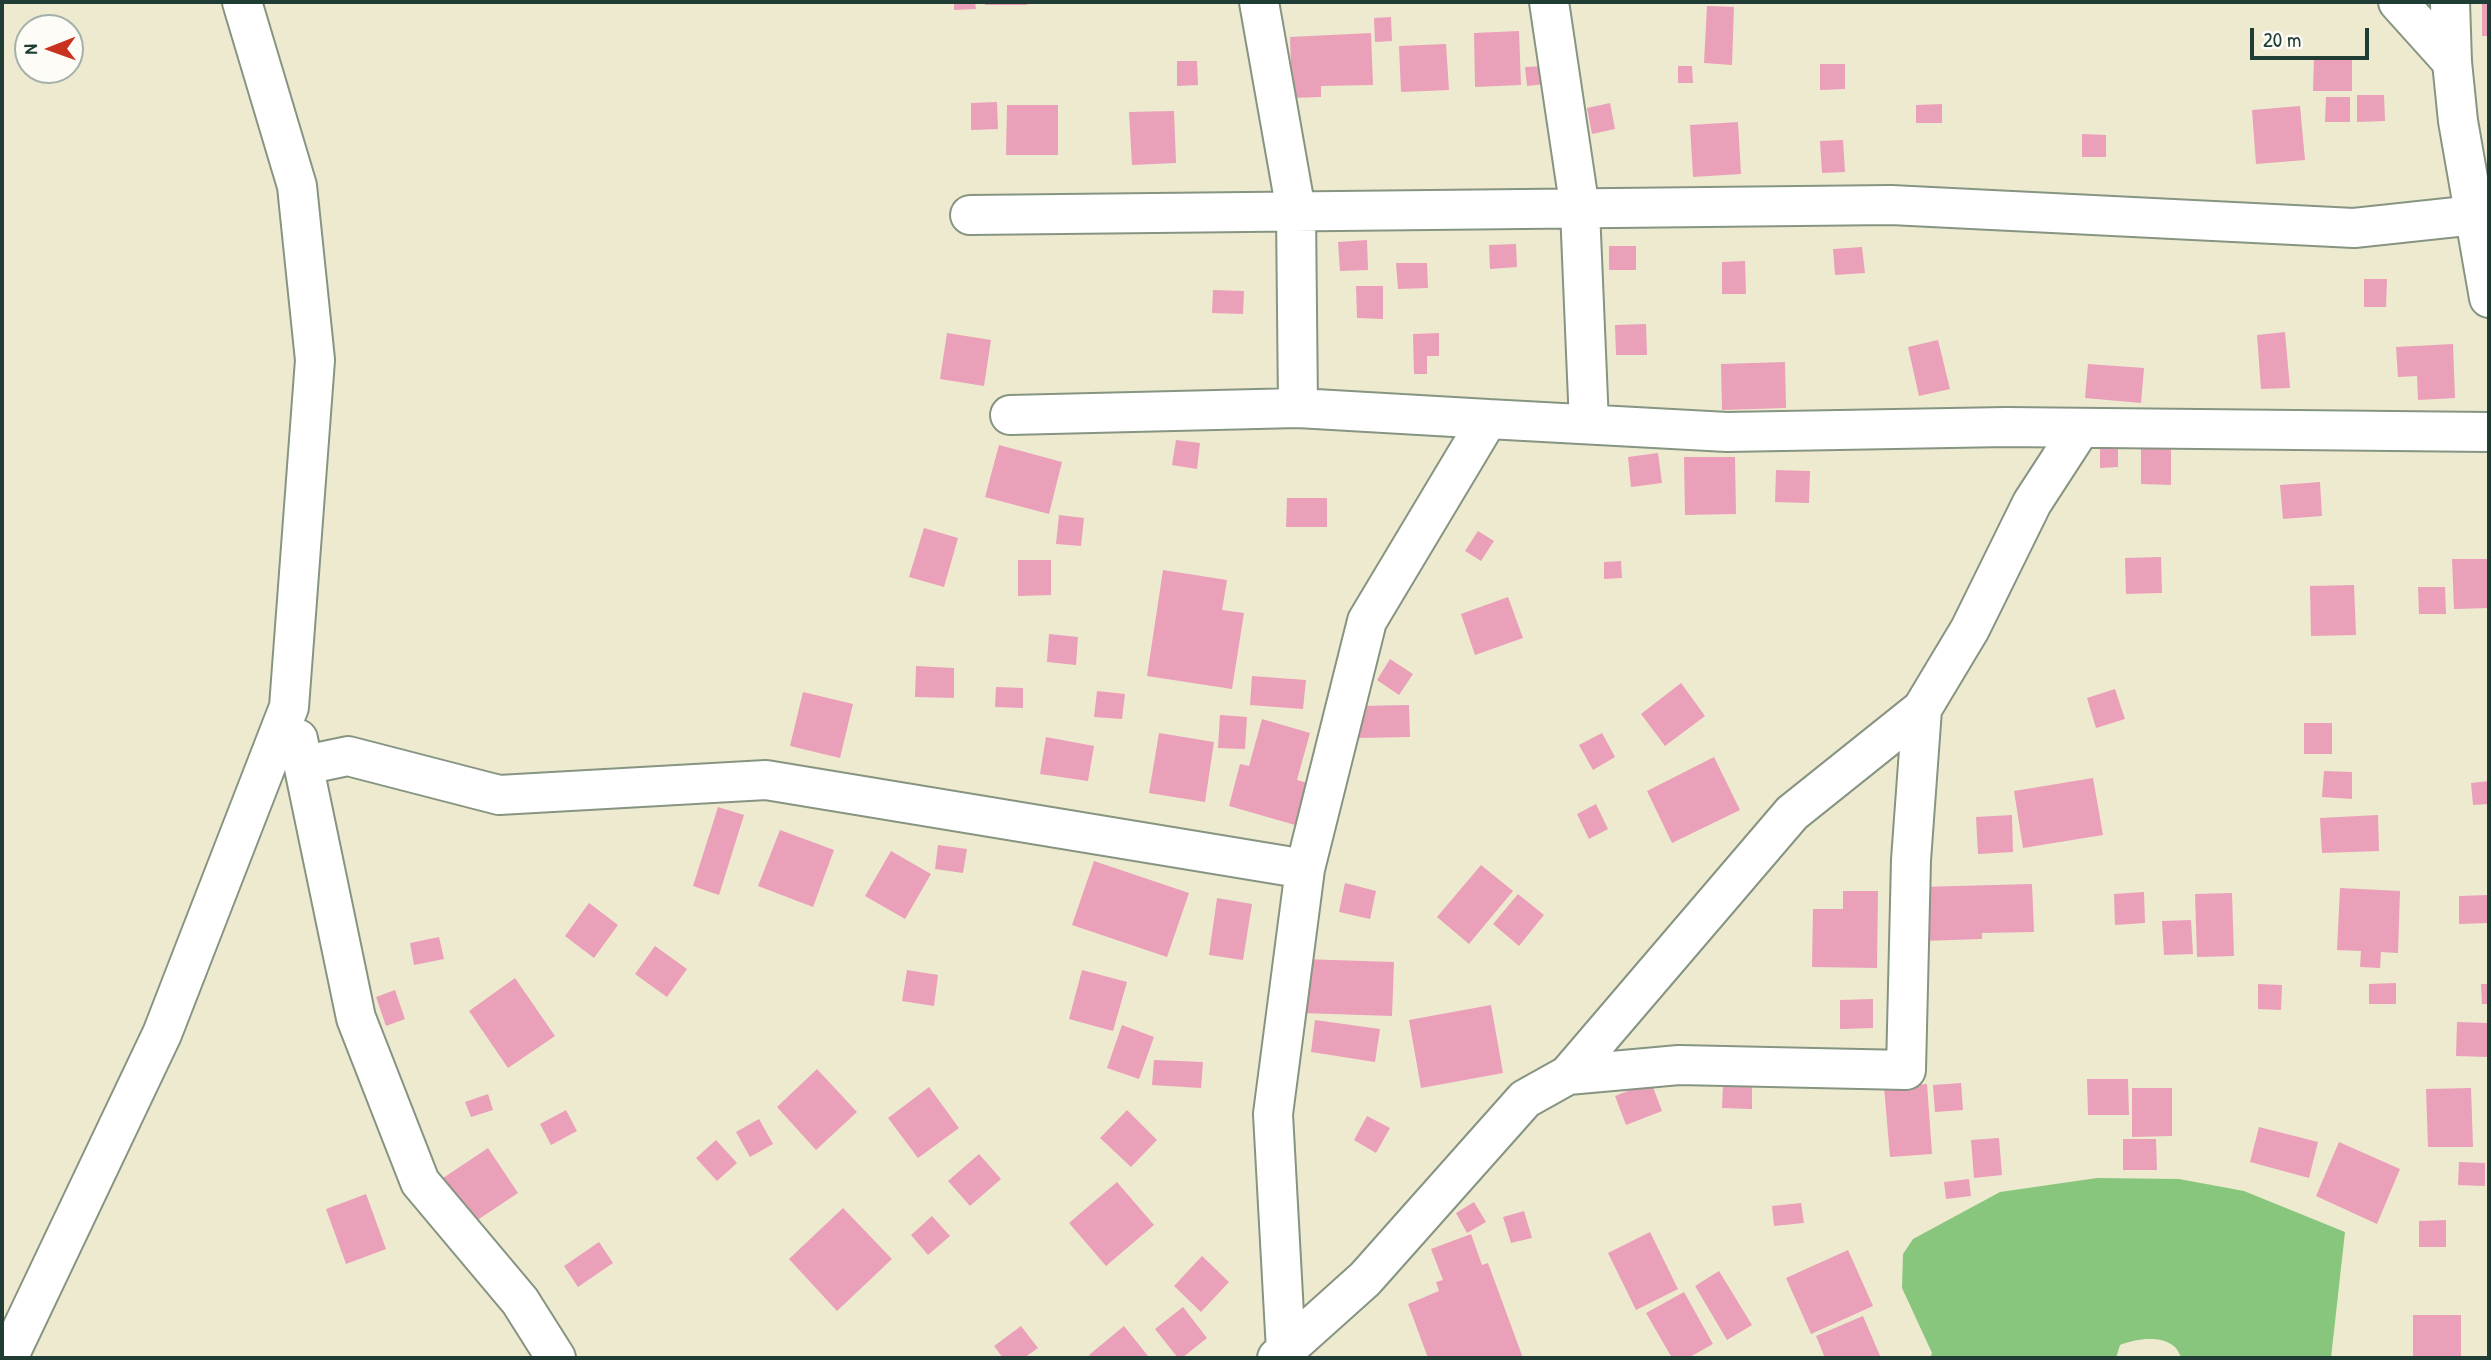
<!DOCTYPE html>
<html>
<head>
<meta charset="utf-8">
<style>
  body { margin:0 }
  #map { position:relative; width:2491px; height:1360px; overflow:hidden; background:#eeead0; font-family:"Patrick Hand",sans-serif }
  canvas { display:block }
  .frame { position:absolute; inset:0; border:4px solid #1f3d34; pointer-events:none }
  .north { position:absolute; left:14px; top:14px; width:70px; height:70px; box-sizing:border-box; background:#fdfcf7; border:2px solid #a4b0a9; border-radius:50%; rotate:269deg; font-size:19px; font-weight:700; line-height:28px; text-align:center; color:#1f3d34 }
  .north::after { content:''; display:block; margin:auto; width:24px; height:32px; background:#c8321e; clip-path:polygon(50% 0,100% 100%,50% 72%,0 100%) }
  .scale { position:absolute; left:2250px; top:28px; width:119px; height:32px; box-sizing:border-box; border:4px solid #1f3d34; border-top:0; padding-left:9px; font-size:21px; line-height:24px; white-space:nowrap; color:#1f3d34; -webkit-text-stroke:5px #fdfcf7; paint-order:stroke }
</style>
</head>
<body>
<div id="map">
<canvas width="2491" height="1360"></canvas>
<div class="frame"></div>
<div class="north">N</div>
<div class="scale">20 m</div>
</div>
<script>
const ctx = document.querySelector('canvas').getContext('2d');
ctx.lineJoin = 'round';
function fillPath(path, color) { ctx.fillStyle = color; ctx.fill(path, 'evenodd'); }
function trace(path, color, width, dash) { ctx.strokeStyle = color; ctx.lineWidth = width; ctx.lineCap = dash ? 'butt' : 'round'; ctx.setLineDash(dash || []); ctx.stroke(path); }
const green = new Path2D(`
  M2097,1178L2179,1179L2244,1191L2345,1232L2331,1358H2181C2175,1333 2139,1337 2120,1345L2116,1358H1930L1932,1353L1902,1288L1903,1254L1913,1239L2000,1192Z`);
const building = new Path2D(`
  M954,2H975L976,9L954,10Z
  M985,2H1027V5H985Z
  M2482,2H2489V36H2482Z
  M1707,6L1734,7L1732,65L1704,63Z
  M1391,17L1392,41L1375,42L1374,18Z
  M1519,31L1521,85L1475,87L1474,33Z
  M1371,33L1373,85L1321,86V97L1292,98L1290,37Z
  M1446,44L1449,90L1401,92L1399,46Z
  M2314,57H2352V91H2313Z
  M1177,61H1197L1198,85L1177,86Z
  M1820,64H1845V89L1820,90Z
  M1545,66L1546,84L1527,86L1525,67Z
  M1678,66H1692L1693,83H1678Z
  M2357,95H2384L2385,121L2357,122Z
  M2326,97H2350V122H2325Z
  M997,102L998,129L971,130V103Z
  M1610,103L1615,129L1592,134L1587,108Z
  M1942,104V123H1916V105Z
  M1007,105H1058V155H1006Z
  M2300,106L2305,160L2256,164L2252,110Z
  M1174,111L1176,163L1132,165L1129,112Z
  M1738,122L1741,174L1693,177L1690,125Z
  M2082,134L2106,135V157H2082Z
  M1843,140L1845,172L1822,173L1820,141Z
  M1367,240L1368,270L1340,271L1338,242Z
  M1516,244L1517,267L1490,269L1489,245Z
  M1609,246H1636V270H1609Z
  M1862,247L1865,273L1835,275L1833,249Z
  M1745,261L1746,294H1722V262Z
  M1396,263H1427L1428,288L1398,289Z
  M2364,279H2387L2386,307H2364Z
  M1356,286H1383V319L1357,318Z
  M1213,290L1244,291L1243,314L1212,313Z
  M1646,324L1647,355H1616L1615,325Z
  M2285,332L2290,388L2261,389L2257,335Z
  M947,333L991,340L984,386L940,379Z
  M1439,333V356H1427V374H1414L1413,334Z
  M1938,340L1950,389L1919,396L1908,347Z
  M2453,344L2455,398L2418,400L2417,376L2398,377L2396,347Z
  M1785,362L1786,408L1722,410L1721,364Z
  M2088,364L2144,368L2141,403L2085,398Z
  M1176,440L1200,443L1197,469L1172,465Z
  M999,445L1062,462L1049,514L985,497Z
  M2100,448H2118V467L2100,468Z
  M2141,448H2171V485L2141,484Z
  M1658,453L1662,483L1631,487L1628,457Z
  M1684,457H1735L1736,514L1685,515Z
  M1776,470L1810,471L1809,503L1775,502Z
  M2320,482L2322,516L2283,519L2280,485Z
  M1287,498H1327V527H1286Z
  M1059,515L1084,518L1081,546L1056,544Z
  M924,528L958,538L944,587L909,577Z
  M1478,531L1494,541L1481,561L1465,551Z
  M2161,557L2162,593L2126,594L2125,558Z
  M2452,559H2489V608L2454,609Z
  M1018,560H1051V595L1018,596Z
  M1621,561L1622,578L1604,579V562Z
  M1163,570L1227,580L1222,610L1244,613L1232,689L1147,676Z
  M2354,585L2356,635L2311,636L2310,586Z
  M2418,587H2445L2446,614H2419Z
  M1508,597L1523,638L1475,655L1461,614Z
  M1049,634L1078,637L1076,665L1047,662Z
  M1390,659L1413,674L1399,695L1377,680Z
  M916,666L954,668V698L915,697Z
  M1252,676L1306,680L1303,709L1250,705Z
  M1681,683L1705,716L1665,746L1641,714Z
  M996,687L1023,688V708L995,707Z
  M2115,689L2125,719L2096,728L2087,698Z
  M1097,691L1125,694L1122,719L1094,717Z
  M803,692L853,704L840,758L790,746Z
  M1409,705L1410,737L1357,738L1356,706Z
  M1220,715L1247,717L1245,749L1218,748Z
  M1262,719L1310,733L1297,780L1314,785L1302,827L1229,806L1240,764L1249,766Z
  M2304,723H2332V754H2304Z
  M1159,733L1214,742L1205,802L1149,793Z
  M1602,733L1615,757L1593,770L1579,745Z
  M1046,737L1094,746L1088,781L1040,774Z
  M1714,757L1740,810L1672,843L1647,791Z
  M2324,771L2352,772V799L2322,797Z
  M2093,778L2103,835L2023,848L2014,791Z
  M2489,781V804L2473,805L2471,783Z
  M1596,804L1608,829L1589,839L1577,814Z
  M718,807L744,815L719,895L693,886Z
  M2012,815L2013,852L1978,854L1976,817Z
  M2378,815L2379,851L2322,853L2320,818Z
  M780,830L834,850L813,907L758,886Z
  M938,845L967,849L963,873L935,869Z
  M891,851L931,874L905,919L865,896Z
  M1094,861L1189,893L1167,957L1072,925Z
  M1481,865L1513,891L1469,944L1437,917Z
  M1345,883L1376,891L1370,919L1339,912Z
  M2032,884L2034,932L1982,933V939L1922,941L1920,887Z
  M2340,888L2400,891L2398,953L2381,952L2380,968L2360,967L2361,951L2337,950Z
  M1843,891H1878L1877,968L1812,967L1813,909H1843Z
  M2144,892L2145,923L2115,925L2114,894Z
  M2232,893L2234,956L2197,957L2195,894Z
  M1518,894L1544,915L1519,946L1493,924Z
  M2488,895V923L2459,924V896Z
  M1217,898L1252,904L1243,960L1209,955Z
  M589,903L618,925L594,958L565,936Z
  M2191,920L2193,954L2164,955L2162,921Z
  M439,937L444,959L414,965L410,943Z
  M655,946L687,969L667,997L635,974Z
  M1302,959L1394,962L1392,1016L1299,1013Z
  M907,970L938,975L934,1006L902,1001Z
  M1082,970L1127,982L1113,1031L1069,1019Z
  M515,978L555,1036L508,1068L469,1011Z
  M2396,983V1004H2369V984Z
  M2258,984L2282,985L2281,1010L2258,1009Z
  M2481,984H2489V1004H2482Z
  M395,990L405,1019L386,1026L376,997Z
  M1873,999V1028L1840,1029V1000Z
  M1491,1005L1503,1073L1421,1088L1409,1020Z
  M1315,1020L1380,1029L1375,1062L1311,1052Z
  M2457,1022L2489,1023V1057L2456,1056Z
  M1122,1025L1154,1037L1139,1079L1107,1068Z
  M1154,1060L1203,1062L1201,1088L1152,1085Z
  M817,1069L857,1112L816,1150L777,1107Z
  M2087,1079H2128L2129,1115H2088Z
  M1651,1082L1662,1111L1626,1125L1615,1096Z
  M1961,1083L1963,1110L1935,1112L1933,1085Z
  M1927,1084L1932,1154L1890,1157L1884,1087Z
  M1723,1085L1752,1086V1109L1722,1108Z
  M929,1087L959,1128L918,1158L888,1118Z
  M2132,1088H2172V1136L2132,1137Z
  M2471,1088L2473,1147H2428L2426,1089Z
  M488,1094L493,1110L471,1117L465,1102Z
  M566,1110L577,1131L551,1145L540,1124Z
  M1127,1110L1157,1140L1131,1167L1100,1138Z
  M1367,1116L1390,1128L1376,1153L1354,1140Z
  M759,1119L773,1144L750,1157L736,1132Z
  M2259,1127L2318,1142L2309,1178L2250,1162Z
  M1999,1138L2002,1175L1974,1178L1971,1140Z
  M2123,1139H2156L2157,1170H2123Z
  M716,1140L737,1163L717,1181L696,1158Z
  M2339,1142L2400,1169L2377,1224L2316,1196Z
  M488,1148L518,1193L470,1225L440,1180Z
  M979,1154L1001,1179L970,1206L948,1181Z
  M2459,1162L2485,1163V1186L2458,1185Z
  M1969,1179L1971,1196L1946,1199L1944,1182Z
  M1117,1182L1154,1225L1106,1266L1069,1223Z
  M366,1194L386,1249L346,1264L326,1209Z
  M1474,1202L1486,1222L1467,1233L1456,1213Z
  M1801,1203L1804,1223L1774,1226L1772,1206Z
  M843,1208L892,1259L837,1311L789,1259Z
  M1524,1211L1532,1238L1511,1243L1503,1217Z
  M932,1216L950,1236L928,1255L911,1235Z
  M2446,1220V1247H2419V1221Z
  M1650,1232L1678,1289L1636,1310L1608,1253Z
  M1471,1234L1482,1265L1488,1263L1523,1358H1428L1408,1304L1439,1291L1436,1282L1443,1280L1431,1249Z
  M599,1242L613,1263L578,1287L564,1266Z
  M1848,1250L1873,1306L1811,1334L1786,1278Z
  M1202,1256L1229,1282L1201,1312L1174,1286Z
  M1719,1271L1752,1325L1727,1340L1695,1286Z
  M1684,1292L1713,1344L1688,1358H1672L1646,1313Z
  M1183,1307L1207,1338L1182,1358H1178L1155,1329Z
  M2413,1315H2461V1358H2413Z
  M1863,1316L1881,1358H1825L1816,1336Z
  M1021,1326L1038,1348L1024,1358H1003L994,1346Z
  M1124,1326L1148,1356L1145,1358H1092L1089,1355Z`);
const minor = new Path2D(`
  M1259,2L1296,211L1298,408
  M1549,2L1580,210L1589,424
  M2398,2L2452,62
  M2450,2L2452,62L2458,121L2489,298
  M970,215L1891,205L2354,228L2475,215
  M1010,415L1298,408L1488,419
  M298,739L356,1018L420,1182L520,1301L556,1358
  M305,765L348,756L499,795L766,780L1305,869
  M1568,1075L1792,813L1922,709
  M1286,1351L1273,1114L1305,869L1367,621L1488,419L1727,432L2006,427L2489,432
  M8,1358L162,1034L289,707L315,360L297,186L242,2
  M1277,1358L1365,1279L1525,1099L1568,1075L1679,1065L1906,1070L1911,860L1922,709L1970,629L2032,503L2080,429`);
fillPath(green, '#89c67d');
fillPath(building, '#eaa0b9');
trace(minor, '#869482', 42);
trace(minor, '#fff', 38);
</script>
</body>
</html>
